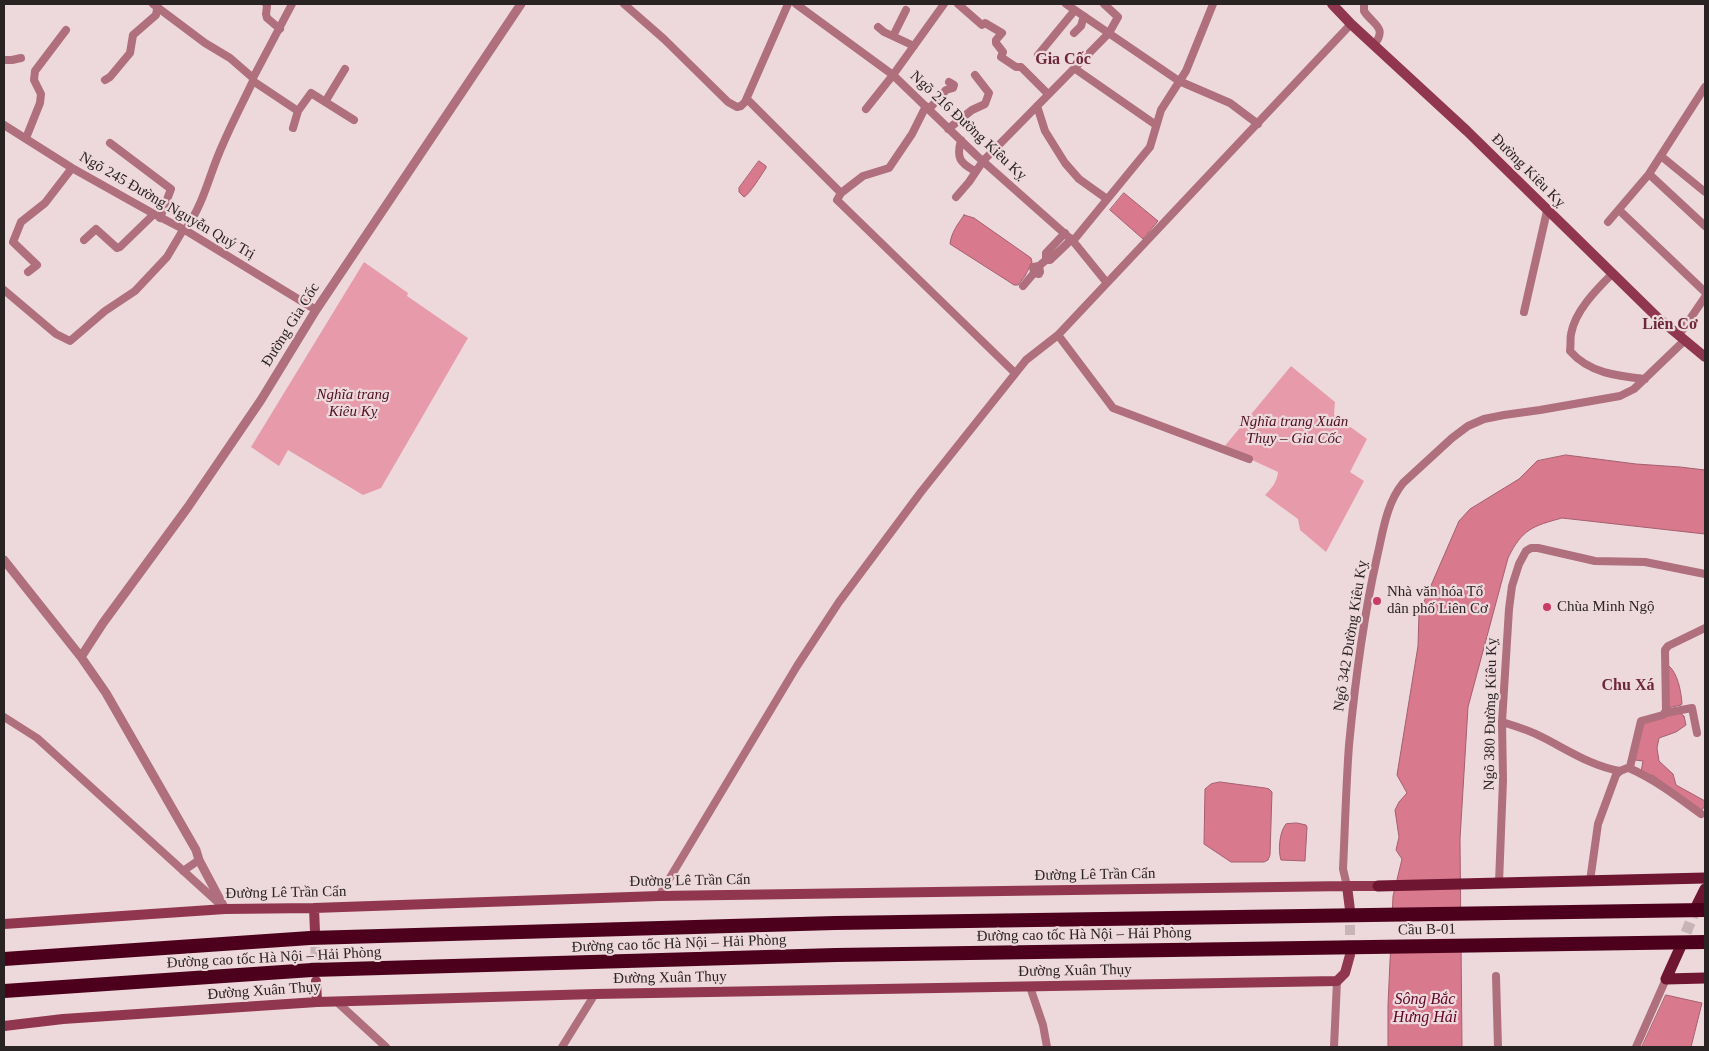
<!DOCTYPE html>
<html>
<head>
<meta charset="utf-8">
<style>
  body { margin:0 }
  #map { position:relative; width:1709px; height:1051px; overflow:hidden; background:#edd8db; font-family:Georgia,serif }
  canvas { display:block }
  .frame { position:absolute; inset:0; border:5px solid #2a2324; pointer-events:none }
</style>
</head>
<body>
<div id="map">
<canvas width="1709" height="1051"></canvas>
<div class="frame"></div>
</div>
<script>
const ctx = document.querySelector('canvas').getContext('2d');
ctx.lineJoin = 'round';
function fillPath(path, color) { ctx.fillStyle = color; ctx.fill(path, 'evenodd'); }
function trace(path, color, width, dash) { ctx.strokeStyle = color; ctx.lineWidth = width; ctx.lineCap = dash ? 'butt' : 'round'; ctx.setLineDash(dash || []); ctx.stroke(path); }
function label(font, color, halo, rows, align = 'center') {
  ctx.font = font + ' Georgia,serif'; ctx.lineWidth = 4.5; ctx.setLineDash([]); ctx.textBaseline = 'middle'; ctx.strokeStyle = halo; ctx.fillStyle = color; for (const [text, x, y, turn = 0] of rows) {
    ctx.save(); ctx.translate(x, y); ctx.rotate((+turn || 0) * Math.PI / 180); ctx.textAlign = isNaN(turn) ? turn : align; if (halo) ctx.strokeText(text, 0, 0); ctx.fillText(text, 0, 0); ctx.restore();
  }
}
const green = new Path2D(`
  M364,262L408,293L407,296L468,338L381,488L363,495L288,450L279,466L251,447Z
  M1291,366L1335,402L1334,415L1367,439L1350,472L1364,481L1326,552L1300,530L1298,519L1265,495C1272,488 1277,482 1278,472L1224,447Z`);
const water = new Path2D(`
  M759,161L766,166V168C761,175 750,194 744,197L739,192V188Z
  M1124,193L1158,221L1143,239L1110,210Z
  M964,215L974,218L1031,258L1032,262L1025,276L1018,285H1014L1008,281L950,244C951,233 958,224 964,215Z
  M1566,455L1636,464L1680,467L1705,470V534L1562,518C1533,526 1522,529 1508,558L1468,707L1460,839L1462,1047H1388V1005L1393,896L1402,859L1396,850L1399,837L1395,810L1399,802L1407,793L1397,775L1418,646L1419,613L1459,521L1470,509L1519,479L1537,461Z
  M1668,665C1678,673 1681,691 1682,704L1681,705L1667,708Z
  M1680,713L1684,716L1686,725L1676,732L1659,738L1657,748L1659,761L1673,774L1676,785L1705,801V806L1701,811L1654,776L1641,772L1643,761L1635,760L1642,723Z
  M1220,782L1265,788L1269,789L1272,792L1270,855L1268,860L1264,862H1231L1204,844L1205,789L1211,784Z
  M1297,823L1306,825L1307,827L1305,861L1281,860C1278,851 1279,832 1286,824Z
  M1666,995L1702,1003L1691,1047H1642Z`);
const pier = new Path2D(`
  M1464,914V945L1389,946L1390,915Z`);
const secondaryTunnel = new Path2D(`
  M1350,910V954
  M315,932L316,975`);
const primaryTunnel = new Path2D(`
  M1680,948L1697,905`);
const minor = new Path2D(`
  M153,4L205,43L230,58L253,78
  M266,4L267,6L266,14L267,18L280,29
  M624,4L664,39L728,102L737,107L741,106L745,102L788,4
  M796,4L893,75L977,156L1073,241L1107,283
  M958,4L982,25L985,23L1002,33L996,40V43L1003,52L1001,57L1016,67H1021L1048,94
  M1066,4L1179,81L1230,103L1258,124
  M1364,4V11C1373,25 1388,27 1374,45
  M878,27L884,32L914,46
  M1074,33L1081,26L1084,16
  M893,36L906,10
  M1038,55L1075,10
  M4,60H12L21,58
  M1074,68L1156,125
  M105,80L110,77L130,53L133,35L156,15L158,4
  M253,81L298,111L311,93L354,120
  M1705,87L1649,174L1705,226
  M747,99L841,193
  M325,102L345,69
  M926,106L912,134L889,168L863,176L841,193L837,200L1015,373
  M1037,106L1045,131L1065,163L1079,179L1107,199
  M866,109L893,75L944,4
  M929,109L946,90L953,88L954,85L949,82
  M4,125L72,168L154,214L185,230L316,310
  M293,128L298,111
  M948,129L972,110L985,104L989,93L975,75
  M26,138L40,103L41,94L34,80L35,71L66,30
  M961,140C956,158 960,163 975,171
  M110,143L171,189L160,218
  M1661,156L1705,192
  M956,197L969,182L983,161L1109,33L1118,17L1104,4
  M1619,210L1705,292
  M1608,222L1649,174
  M185,230C205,202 209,174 223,144C232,123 243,102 253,81V78L292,4
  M84,240L96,229L117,248L120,247L154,214
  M1073,241L1150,147L1161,110L1186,71L1213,4
  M1046,260V253L1065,233
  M1039,266L1040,272L1039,274L1034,273L1033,267L1039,266L1046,260H1050L1072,239
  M28,272L37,265L13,242L21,222L45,203L72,168
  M1612,274C1596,290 1575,311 1571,334C1570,339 1571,345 1570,351C1589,373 1617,376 1645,379
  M1023,286L1034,273
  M4,290L56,334L70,341L105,311L135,291L167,257L183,230
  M1524,312L1547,211
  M1058,335L1113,408L1249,459
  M1679,335L1705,297
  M1665,713L1692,708L1697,733
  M4,717L37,738L222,906
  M1502,722C1515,726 1529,730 1542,737C1568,750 1591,766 1620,771
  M1629,768C1656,780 1678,797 1701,814
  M183,871L199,860
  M1590,881L1598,824L1616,775L1620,771L1630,767L1641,721L1663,715L1666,711L1665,650L1668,646L1705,628
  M1499,883L1503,780L1502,722L1509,609L1512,586L1519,564L1526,551L1531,548H1538L1595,561L1645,562L1705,574
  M1347,886L1343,869C1345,828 1346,786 1349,745C1355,682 1363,619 1377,557C1383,532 1386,504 1403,483L1452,438L1468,426L1484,419L1504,415L1540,410L1620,396L1634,389L1685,340
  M659,896L797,666L839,602L921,492L1026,360L1058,335L1351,24
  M1496,976L1498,1047
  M1030,987L1043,1025L1047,1047
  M337,1002L386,1047
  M562,1047L595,994
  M1334,1047L1337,981
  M1636,1047L1666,979`);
const tertiary = new Path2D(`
  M4,560L81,657L106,693L196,850L199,860L225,909
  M81,657L103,623L188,507L261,400L316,310L521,4`);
const secondary = new Path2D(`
  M1332,4L1351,24L1467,131L1658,318L1705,357
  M1347,886L1350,910
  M314,908L315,932
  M4,924L225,909L314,908L659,896L1347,886H1378
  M316,981L317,1002
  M4,1026L63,1019L317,1002L595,994L1337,981L1345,973L1350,955`);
const primary = new Path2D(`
  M1378,886L1705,878
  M1697,905L1705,889
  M1680,948L1666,979L1705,978`);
const motorway = new Path2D(`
  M4,959L310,938L835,923L1705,910
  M4,991L312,970L836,955L1705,942`);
const markers = [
  [1377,601,5,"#ca3c67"],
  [1547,607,5,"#ca3c67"]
];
const streetNames = [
  ["Ngõ 216 Đường Kiêu Kỵ",968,126,43],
  ["Đường Kiêu Kỵ",1528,171,45],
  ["Ngõ 245 Đường Nguyễn Quý Trị",167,206,30],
  ["Đường Gia Cốc",291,325,-58],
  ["Ngõ 342 Đường Kiêu Kỵ",1351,636,-81],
  ["Ngõ 380 Đường Kiêu Kỵ",1491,714,-89],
  ["Đường Lê Trần Cẩn",1095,875,-1],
  ["Đường Lê Trần Cẩn",690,881,-1],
  ["Đường Lê Trần Cẩn",286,893,-1],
  ["Cầu B-01",1427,930,-1],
  ["Đường cao tốc Hà Nội – Hải Phòng",1084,935,-1],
  ["Đường cao tốc Hà Nội – Hải Phòng",679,944,-2],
  ["Đường cao tốc Hà Nội – Hải Phòng",274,958,-3],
  ["Đường Xuân Thụy",1075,971,-1],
  ["Đường Xuân Thụy",670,978,-1],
  ["Đường Xuân Thụy",264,991,-4]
];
const parkNames = [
  ["Nghĩa trang",353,395],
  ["Kiêu Kỵ",353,412],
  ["Nghĩa trang Xuân",1294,422],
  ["Thụy – Gia Cốc",1294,439]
];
const poiNames = [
  ["Nhà văn hóa Tổ",1387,592],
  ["dân phố Liên Cơ",1387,609],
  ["Chùa Minh Ngộ",1557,607]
];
const neighbourhoodNames = [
  ["Gia Cốc",1063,60],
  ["Liên Cơ",1670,325],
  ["Chu Xá",1628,686]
];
const waterNames = [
  ["Sông Bắc",1425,1000],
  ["Hưng Hải",1425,1018]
];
fillPath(green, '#e79baa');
fillPath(water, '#d9798e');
trace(water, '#a45f6e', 1);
fillPath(pier, '#edd8db');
trace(secondaryTunnel, '#c6b4b6', 10, [10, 5]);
trace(primaryTunnel, '#c6b4b6', 11, [11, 5.5]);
trace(minor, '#af6f7c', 8);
trace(tertiary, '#af6f7c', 9);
trace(secondary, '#91364f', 10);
trace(primary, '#6e1532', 11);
trace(motorway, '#4c001c', 14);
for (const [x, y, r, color] of markers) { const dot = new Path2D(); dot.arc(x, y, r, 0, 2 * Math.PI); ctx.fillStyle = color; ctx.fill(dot); trace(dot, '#edd8db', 2); }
label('15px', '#2a2324', '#edd8db', streetNames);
label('italic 15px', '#4d1023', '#edd8db', parkNames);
label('15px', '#2a2324', '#edd8db', poiNames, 'left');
label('bold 16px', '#6d273a', '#edd8db', neighbourhoodNames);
label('italic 16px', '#5f0427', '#edd8db', waterNames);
</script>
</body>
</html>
